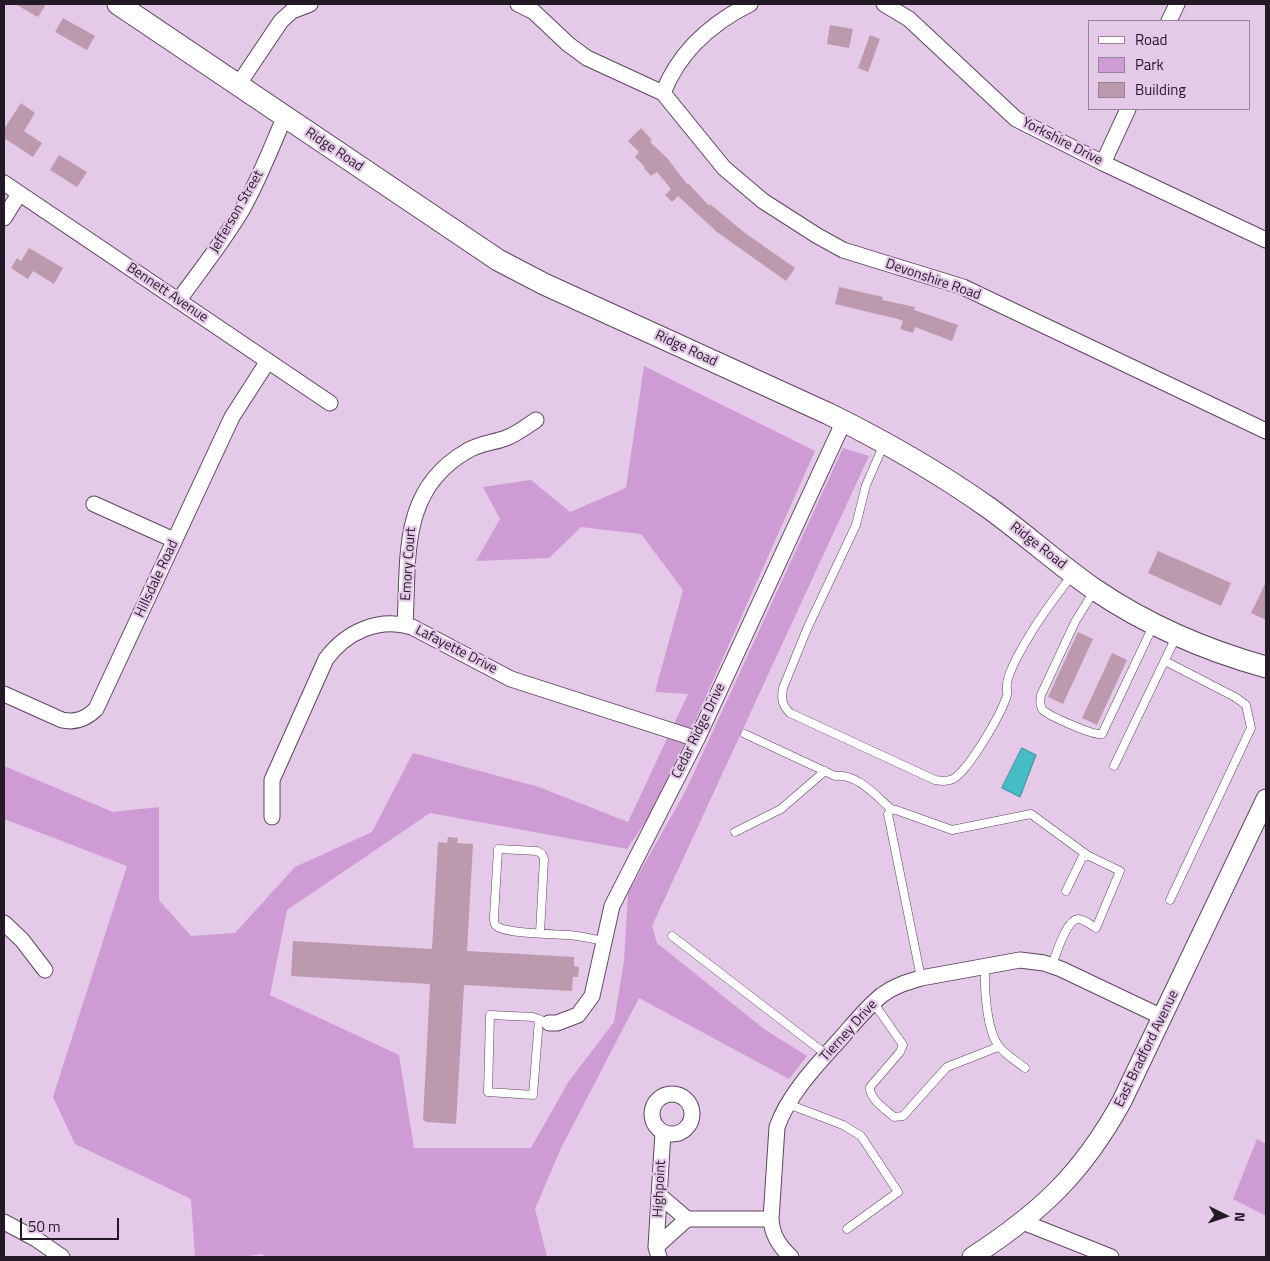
<!DOCTYPE html>
<html>
<head>
<meta charset="utf-8">
<style>
  body { margin:0 }
  #map { position:relative; width:1270px; height:1261px; overflow:hidden; background:#e5c9e8; font-family:"Titillium Web",sans-serif }
  canvas { display:block }
  .frame { position:absolute; inset:0; border:5px solid #241a25; pointer-events:none }
  .legend { position:absolute; left:1088px; top:20px; width:162px; height:90px; box-sizing:border-box; background:#e5c9e8; border:1px solid #98839a; margin:0; padding:6px 9px; list-style:none; font-size:15px; color:#241a25 }
  .legend li { display:flex; align-items:center; gap:10px; height:25px }
  .legend b { width:25px; border:1px solid #98839a }
  .north { position:absolute; left:1200px; top:1191px; width:50px; height:50px; -webkit-text-stroke:4px #e5c9e8; paint-order:stroke; rotate:94deg; font-size:14px; font-weight:700; line-height:20px; text-align:center; color:#241a25 }
  .north::after { content:''; display:block; margin:auto; width:18px; height:22px; background:#241a25; clip-path:polygon(50% 0,100% 100%,50% 72%,0 100%) }
  .scale { position:absolute; left:20px; top:1218px; width:99px; height:22px; box-sizing:border-box; border:2px solid #241a25; border-top:0; padding-left:6px; font-size:15px; line-height:18px; white-space:nowrap; color:#241a25; -webkit-text-stroke:4px #e5c9e8; paint-order:stroke }
</style>
</head>
<body>
<div id="map">
<canvas width="1270" height="1261"></canvas>
<div class="frame"></div>
<ul class="legend">
<li><b style="height:6px;background:#fff"></b>Road</li>
<li><b style="height:14px;background:#ce9bd4"></b>Park</li>
<li><b style="height:14px;background:#bd99ae"></b>Building</li>
</ul>
<div class="north">N</div>
<div class="scale">50 m</div>
</div>
<script>
const ctx = document.querySelector('canvas').getContext('2d');
ctx.lineJoin = 'round';
function fillPath(path, color) { ctx.fillStyle = color; ctx.fill(path, 'evenodd'); }
function trace(path, color, width, dash) { ctx.strokeStyle = color; ctx.lineWidth = width; ctx.lineCap = dash ? 'butt' : 'round'; ctx.setLineDash(dash || []); ctx.stroke(path); }
function label(font, color, halo, rows, align = 'center') {
  ctx.font = font + ' "Titillium Web",sans-serif'; ctx.lineWidth = 4.5; ctx.setLineDash([]); ctx.textBaseline = 'middle'; ctx.strokeStyle = halo; ctx.fillStyle = color; for (const [text, x, y, turn = 0] of rows) {
    ctx.save(); ctx.translate(x, y); ctx.rotate((+turn || 0) * Math.PI / 180); ctx.textAlign = isNaN(turn) ? turn : align; if (halo) ctx.strokeText(text, 0, 0); ctx.fillText(text, 0, 0); ctx.restore();
  }
}
const green = new Path2D(`
  M644,366L815,451L694,723L650,815L627,849L430,813L287,910L270,995L399,1055L414,1148H531L569,1081L614,1022L624,961L628,893L685,792L843,448L869,456L652,926L657,943L764,1029L807,1056L789,1079L639,998L561,1148L535,1209L547,1257H266L262,1254L242,1257H195L191,1199L75,1144L53,1097L127,866L4,819V766L113,812L159,807V900L191,936L235,933L295,867L372,832L413,753L539,787L628,822L688,694L655,692L683,590L641,534L581,527L549,558L476,561L500,519L483,487L531,480L570,512L626,488Z
  M1257,1139L1266,1144V1216L1233,1199Z`);
const water = new Path2D(`
  M1022,748L1036,755L1020,797L1002,788Z`);
const building = new Path2D(`
  M15,4H46L38,17Z
  M63,18L95,36L87,50L55,32Z
  M830,25L853,29L849,48L827,44Z
  M870,35L880,39L868,72L858,68Z
  M21,103L35,113L24,131L42,143L33,157L4,138V129Z
  M641,128L652,140L650,142L667,158L687,184L688,183L709,206L710,204L745,233L795,268L786,281L717,232L678,196L672,202L665,195L671,189L657,172L651,176L644,168L645,167L635,157L639,152L628,141Z
  M59,155L87,172L77,187L50,170Z
  M29,248L63,268L54,284L33,271L28,279L11,268L17,258L21,261Z
  M839,287L883,297L882,300L915,307L914,310L958,325L952,341L915,327L913,333L900,329L903,321L898,319L835,304Z
  M1158,551L1231,583L1221,606L1148,573Z
  M1266,582V620L1251,613Z
  M1078,632L1093,639L1063,704L1048,697Z
  M1112,653L1127,660L1097,725L1082,718Z
  M448,837L458,838L457,843L473,844L467,951L574,957V966L579,967L578,977H573L572,991L464,985L456,1124L427,1122L423,1120L430,984L291,976L293,941L432,949L438,842L447,843Z`);
const service = new Path2D(`
  M884,444L866,485L856,525L807,629L783,688C781,699 782,705 790,713L935,780C941,781 947,782 953,779C969,770 1002,713 1007,695C1008,692 1006,688 1007,684C1008,674 1015,661 1020,652C1035,624 1053,600 1072,575
  M1094,591L1075,622L1041,695C1040,700 1039,706 1043,710C1049,716 1094,736 1102,734L1153,626
  M1165,661L1235,697L1246,705L1251,728L1170,900
  M745,734L835,776C857,773 876,796 891,809
  M1114,766L1176,637
  M735,832L781,809L825,771
  M540,933L544,859L542,854L537,851L498,849L494,917C494,922 494,925 498,927C510,934 553,934 569,935C581,936 592,939 604,941
  M672,936L827,1055
  M1052,965C1056,955 1066,920 1078,919C1084,919 1091,925 1096,928L1120,871L1087,855L1082,858L1066,891
  M986,966C983,984 987,1030 998,1045C1004,1054 1016,1061 1025,1068
  M921,978L889,819L888,814L891,809L896,810L952,830L1031,814L1087,855
  M873,1002L903,1045L900,1052L870,1087C869,1099 885,1109 894,1117L903,1116L947,1067L998,1047
  M539,1019L533,1095L488,1092L490,1015L533,1017L549,1023
  M788,1104L843,1125L861,1136L898,1192L847,1229`);
const minor = new Path2D(`
  M518,4L534,12L568,44L587,58L663,93L724,168L763,201L816,235L843,250L963,287L1266,431
  M884,4L909,19L1016,119L1103,163L1266,240
  M1169,21L1177,4
  M238,85L281,21L292,11L310,4
  M663,93C679,52 712,23 750,4
  M1103,163L1128,109
  M4,183L330,403
  M4,218L19,194
  M178,301C200,271 223,242 242,210C259,180 271,148 285,116
  M94,504L174,540
  M405,625C409,558 399,490 467,451C480,443 493,443 506,438C517,434 527,426 536,420
  M4,694L62,720C76,723 86,719 96,709L232,417L268,361
  M272,817V780L326,659C346,632 378,617 412,627L511,679L697,739
  M4,923L22,940L45,970
  M549,1023H557L578,1015L592,996L612,906L697,739L844,421
  M652 1114a20 20 0 1 1 40 0a20 20 0 1 1-40 0Z
  M659,1195L687,1219H771
  M4,1222L36,1239L62,1257
  M1023,1222L1111,1257
  M656,1247L687,1219
  M659,1257L656,1247L663,1132
  M791,1257C779,1246 772,1235 771,1219L777,1127C789,1093 818,1064 842,1037C855,1022 867,1007 882,995C894,986 907,982 921,978L1020,960L1044,963L1061,969L1162,1017`);
const tertiary = new Path2D(`
  M972,1257C1041,1212 1082,1174 1122,1101L1266,799`);
const secondary = new Path2D(`
  M118,4L498,260L544,284L829,414C884,441 938,472 989,508C1025,534 1058,564 1094,589C1147,625 1205,650 1266,667`);
const streetNames = [
  ["Yorkshire Drive",1062,142,27],
  ["Ridge Road",334,150,34],
  ["Jefferson Street",237,212,-60],
  ["Devonshire Road",933,280,19],
  ["Bennett Avenue",167,293,34],
  ["Ridge Road",686,349,25],
  ["Ridge Road",1038,546,38],
  ["Emory Court",409,564,-86],
  ["Hillsdale Road",157,579,-65],
  ["Lafayette Drive",456,650,27],
  ["Cedar Ridge Drive",699,731,-64],
  ["Tierney Drive",849,1031,-48],
  ["East Bradford Avenue",1147,1049,-64],
  ["Highpoint",660,1189,-87]
];
fillPath(green, '#ce9bd4');
fillPath(water, '#46bcc6');
trace(water, '#3c8b96', 1);
fillPath(building, '#bd99ae');
trace(service, '#5e4660', 9);
trace(minor, '#5e4660', 17);
trace(tertiary, '#5e4660', 21);
trace(secondary, '#5e4660', 23);
trace(service, '#fff', 8);
trace(minor, '#fff', 15);
trace(tertiary, '#fff', 19);
trace(secondary, '#fff', 21);
label('14px', '#241a25', '#e5c9e8', streetNames);
</script>
</body>
</html>
